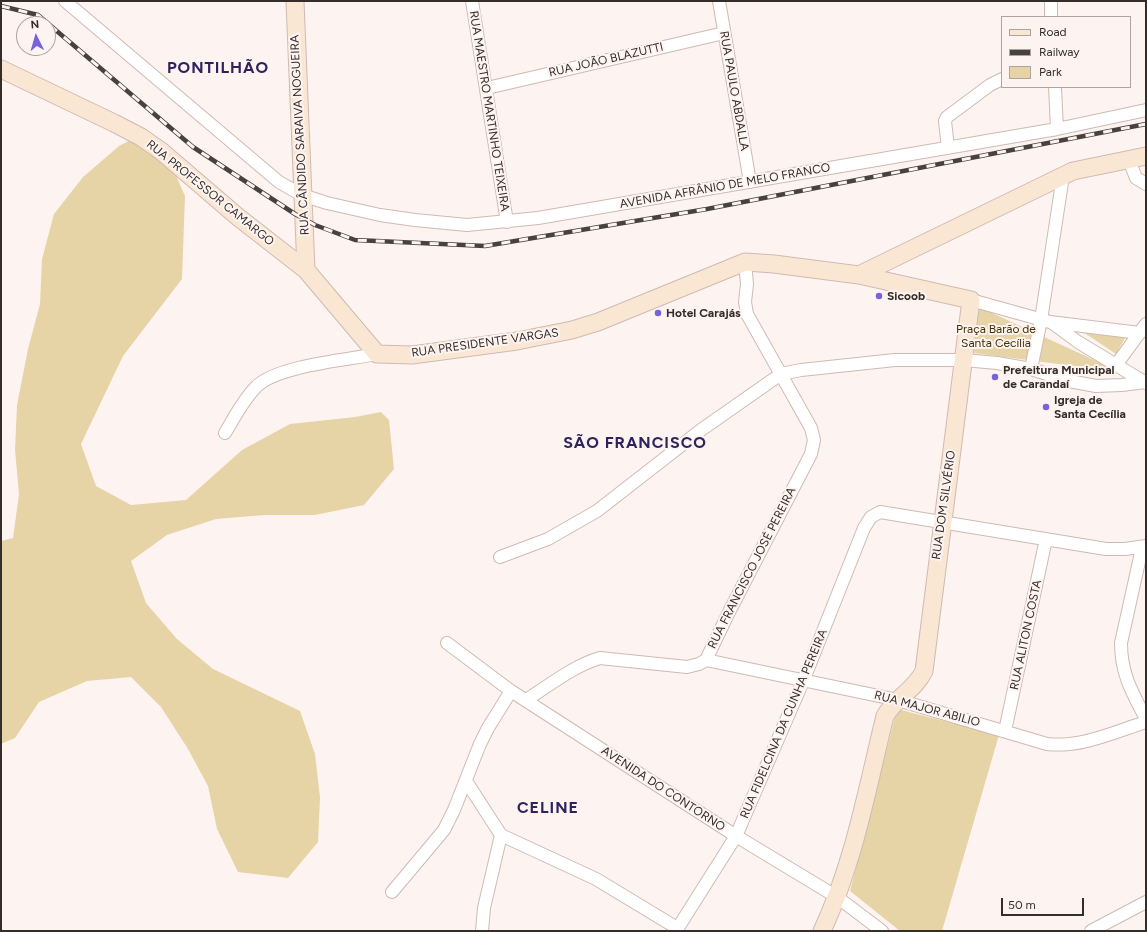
<!DOCTYPE html>
<html>
<head>
<meta charset="utf-8">
<style>
  body { margin:0 }
  #map { position:relative; width:1147px; height:932px; overflow:hidden; background:#fdf4f1; font-family:Figtree,sans-serif }
  canvas { display:block }
  .frame { position:absolute; inset:0; border:2px solid #352d2a; pointer-events:none }
  .legend { position:absolute; left:1001px; top:16px; width:130px; height:72px; box-sizing:border-box; background:#fdf4f1; border:1px solid #ada4a1; margin:0; padding:5px 7px; list-style:none; font-size:12px; color:#352d2a }
  .legend li { display:flex; align-items:center; gap:8px; height:20px }
  .legend b { width:20px; border:1px solid #ada4a1 }
  .north { position:absolute; left:16px; top:16px; width:40px; height:40px; box-sizing:border-box; background:#fdf4f1; border:1px solid #ada4a1; border-radius:50%; rotate:355deg; font-size:11px; font-weight:700; line-height:16px; text-align:center; color:#352d2a }
  .north::after { content:''; display:block; margin:auto; width:14px; height:18px; background:#7861dc; clip-path:polygon(50% 0,100% 100%,50% 72%,0 100%) }
  .scale { position:absolute; left:1001px; top:898px; width:83px; height:18px; box-sizing:border-box; border:2px solid #352d2a; border-top:0; padding-left:5px; font-size:12px; line-height:14px; white-space:nowrap; color:#352d2a; -webkit-text-stroke:3px #fdf4f1; paint-order:stroke }
</style>
</head>
<body>
<div id="map">
<canvas width="1147" height="932"></canvas>
<div class="frame"></div>
<ul class="legend">
<li><b style="height:5px;background:#fae7d3"></b>Road</li>
<li><b style="height:5px;background:#49413e"></b>Railway</li>
<li><b style="height:11px;background:#e6d4a6"></b>Park</li>
</ul>
<div class="north">N</div>
<div class="scale">50 m</div>
</div>
<script>
const ctx = document.querySelector('canvas').getContext('2d');
ctx.lineJoin = 'round';
function fillPath(path, color) { ctx.fillStyle = color; ctx.fill(path, 'evenodd'); }
function trace(path, color, width, dash) { ctx.strokeStyle = color; ctx.lineWidth = width; ctx.lineCap = dash ? 'butt' : 'round'; ctx.setLineDash(dash || []); ctx.stroke(path); }
function label(font, color, halo, rows, align = 'center') {
  ctx.font = font + ' Figtree,sans-serif'; ctx.lineWidth = 4; ctx.setLineDash([]); ctx.textBaseline = 'middle'; ctx.strokeStyle = halo; ctx.fillStyle = color; for (const [text, x, y, turn = 0] of rows) {
    ctx.save(); ctx.translate(x, y); ctx.rotate((+turn || 0) * Math.PI / 180); ctx.textAlign = isNaN(turn) ? turn : align; if (halo) ctx.strokeText(text, 0, 0); ctx.fillText(text, 0, 0); ctx.restore();
  }
}
const green = new Path2D(`
  M136,137L171,164L185,196L182,279L123,356L81,444L96,486L131,505L186,500L242,450L290,424L355,417L381,412L389,420L394,469L364,505L315,515H265L216,519L167,535L131,561L146,603L177,639L213,669L300,711L315,754L320,797L318,842L288,878L238,872L217,829L208,786L188,749L161,707L131,677L87,681L39,702L15,738L1,744V541L13,538L19,494L15,450L17,405L28,349L40,304L42,259L54,214L83,177L119,146Z
  M979,307L1116,370H1104L974,353Z
  M1080,330L1125,338L1116,354Z
  M897,709L999,735L942,931H900L850,891Z`);
const street = new Path2D(`
  M65,1L279,182L302,195L327,203L380,215L415,220L467,225L538,218L1057,129L1146,110
  M472,1L507,222
  M719,1L750,182
  M1051,1V17
  M1055,87L1057,129
  M487,88L724,33
  M948,148L945,121L947,117L990,85L1002,79
  M1129,160L1136,178L1146,184
  M971,300L1050,322L1140,333
  M1051,322L1078,342L1146,383
  M1116,365L1146,324
  M1031,369L1041,320L1063,176
  M225,433C234,418 243,400 256,387C276,366 346,360 377,354
  M1142,548L1121,643C1121,674 1132,692 1146,719
  M500,557L548,539L597,511L701,430L781,374L801,370L895,360H964L997,363L1031,369L1069,381L1096,386L1122,385L1145,382
  M447,643L511,691L736,836L837,897L882,931
  M706,660L898,700L1047,744C1081,748 1114,732 1146,722
  M526,700C550,685 573,666 600,658L687,667L699,664L706,660L729,612L811,454L814,440L811,428L747,314L745,302L747,284L745,262
  M1005,731L1046,539
  M466,781L501,835L484,908L482,931
  M501,835L596,879L677,928
  M392,892L444,830L454,810L480,744L488,728L511,691
  M676,931L736,836L804,679L864,528L871,517L880,512L1106,549H1125L1146,546
  M1091,931L1146,902`);
const secondary = new Path2D(`
  M295,1L306,270
  M1,69L114,123L141,137L161,151L238,217L306,270L377,354L412,355L517,341L572,330L598,322L745,262L774,264L859,275L971,300L924,671C915,690 895,698 885,716C867,789 854,863 822,931
  M859,275L1073,171L1146,156`);
const rail = new Path2D(`
  M1,6L38,15L193,147L295,214L315,225L355,240L485,246L707,209L1146,124`);
const markers = [
  [879,296,4,"#7861dc"],
  [658,313,4,"#7861dc"],
  [995,377,4,"#7861dc"],
  [1046,407,4,"#7861dc"]
];
const streetNames = [
  ["RUA JOÃO BLAZUTTI",606,60,-13],
  ["RUA PAULO ABDALLA",734,91,80],
  ["RUA MAESTRO MARTINHO TEIXEIRA",489,111,81],
  ["RUA CÂNDIDO SARAIVA NOGUEIRA",300,135,-93],
  ["AVENIDA AFRÂNIO DE MELO FRANCO",725,186,-10],
  ["RUA PROFESSOR CAMARGO",210,193,39],
  ["RUA PRESIDENTE VARGAS",485,343,-8],
  ["RUA DOM SILVÉRIO",944,505,-82],
  ["RUA FRANCISCO JOSÉ PEREIRA",752,568,-63],
  ["RUA ALITON COSTA",1026,635,-78],
  ["RUA MAJOR ABILIO",927,709,15],
  ["RUA FIDELCINA DA CUNHA PEREIRA",784,724,-67],
  ["AVENIDA DO CONTORNO",663,789,33]
];
const poiNames = [
  ["Sicoob",887,296],
  ["Hotel Carajás",666,313],
  ["Prefeitura Municipal",1003,370],
  ["de Carandaí",1003,384],
  ["Igreja de",1054,400],
  ["Santa Cecília",1054,414]
];
const parkNames = [
  ["Praça Barão de",996,329],
  ["Santa Cecília",996,343]
];
const districtNames = [
  ["PONTILHÃO",218,68],
  ["SÃO FRANCISCO",635,443],
  ["CELINE",548,808]
];
fillPath(green, '#e6d4a6');
trace(street, '#cebab2', 14);
trace(secondary, '#cebab2', 19);
trace(street, '#fff', 12);
trace(secondary, '#fae7d3', 17);
trace(rail, '#49413e', 4.5);
trace(rail, '#fdf4f1', 3, [9]);
for (const [x, y, r, color] of markers) { const dot = new Path2D(); dot.arc(x, y, r, 0, 2 * Math.PI); ctx.fillStyle = color; ctx.fill(dot); trace(dot, '#fdf4f1', 1.5); }
label('12px', '#352d2a', '#fdf4f1', streetNames);
label('bold 12px', '#352d2a', '#fdf4f1', poiNames, 'left');
label('12px', '#403000', '#fdf4f1', parkNames);
ctx.letterSpacing = '1px';
label('bold 16px', '#2e235d', '#fdf4f1', districtNames);
ctx.letterSpacing = '0px';
</script>
</body>
</html>
